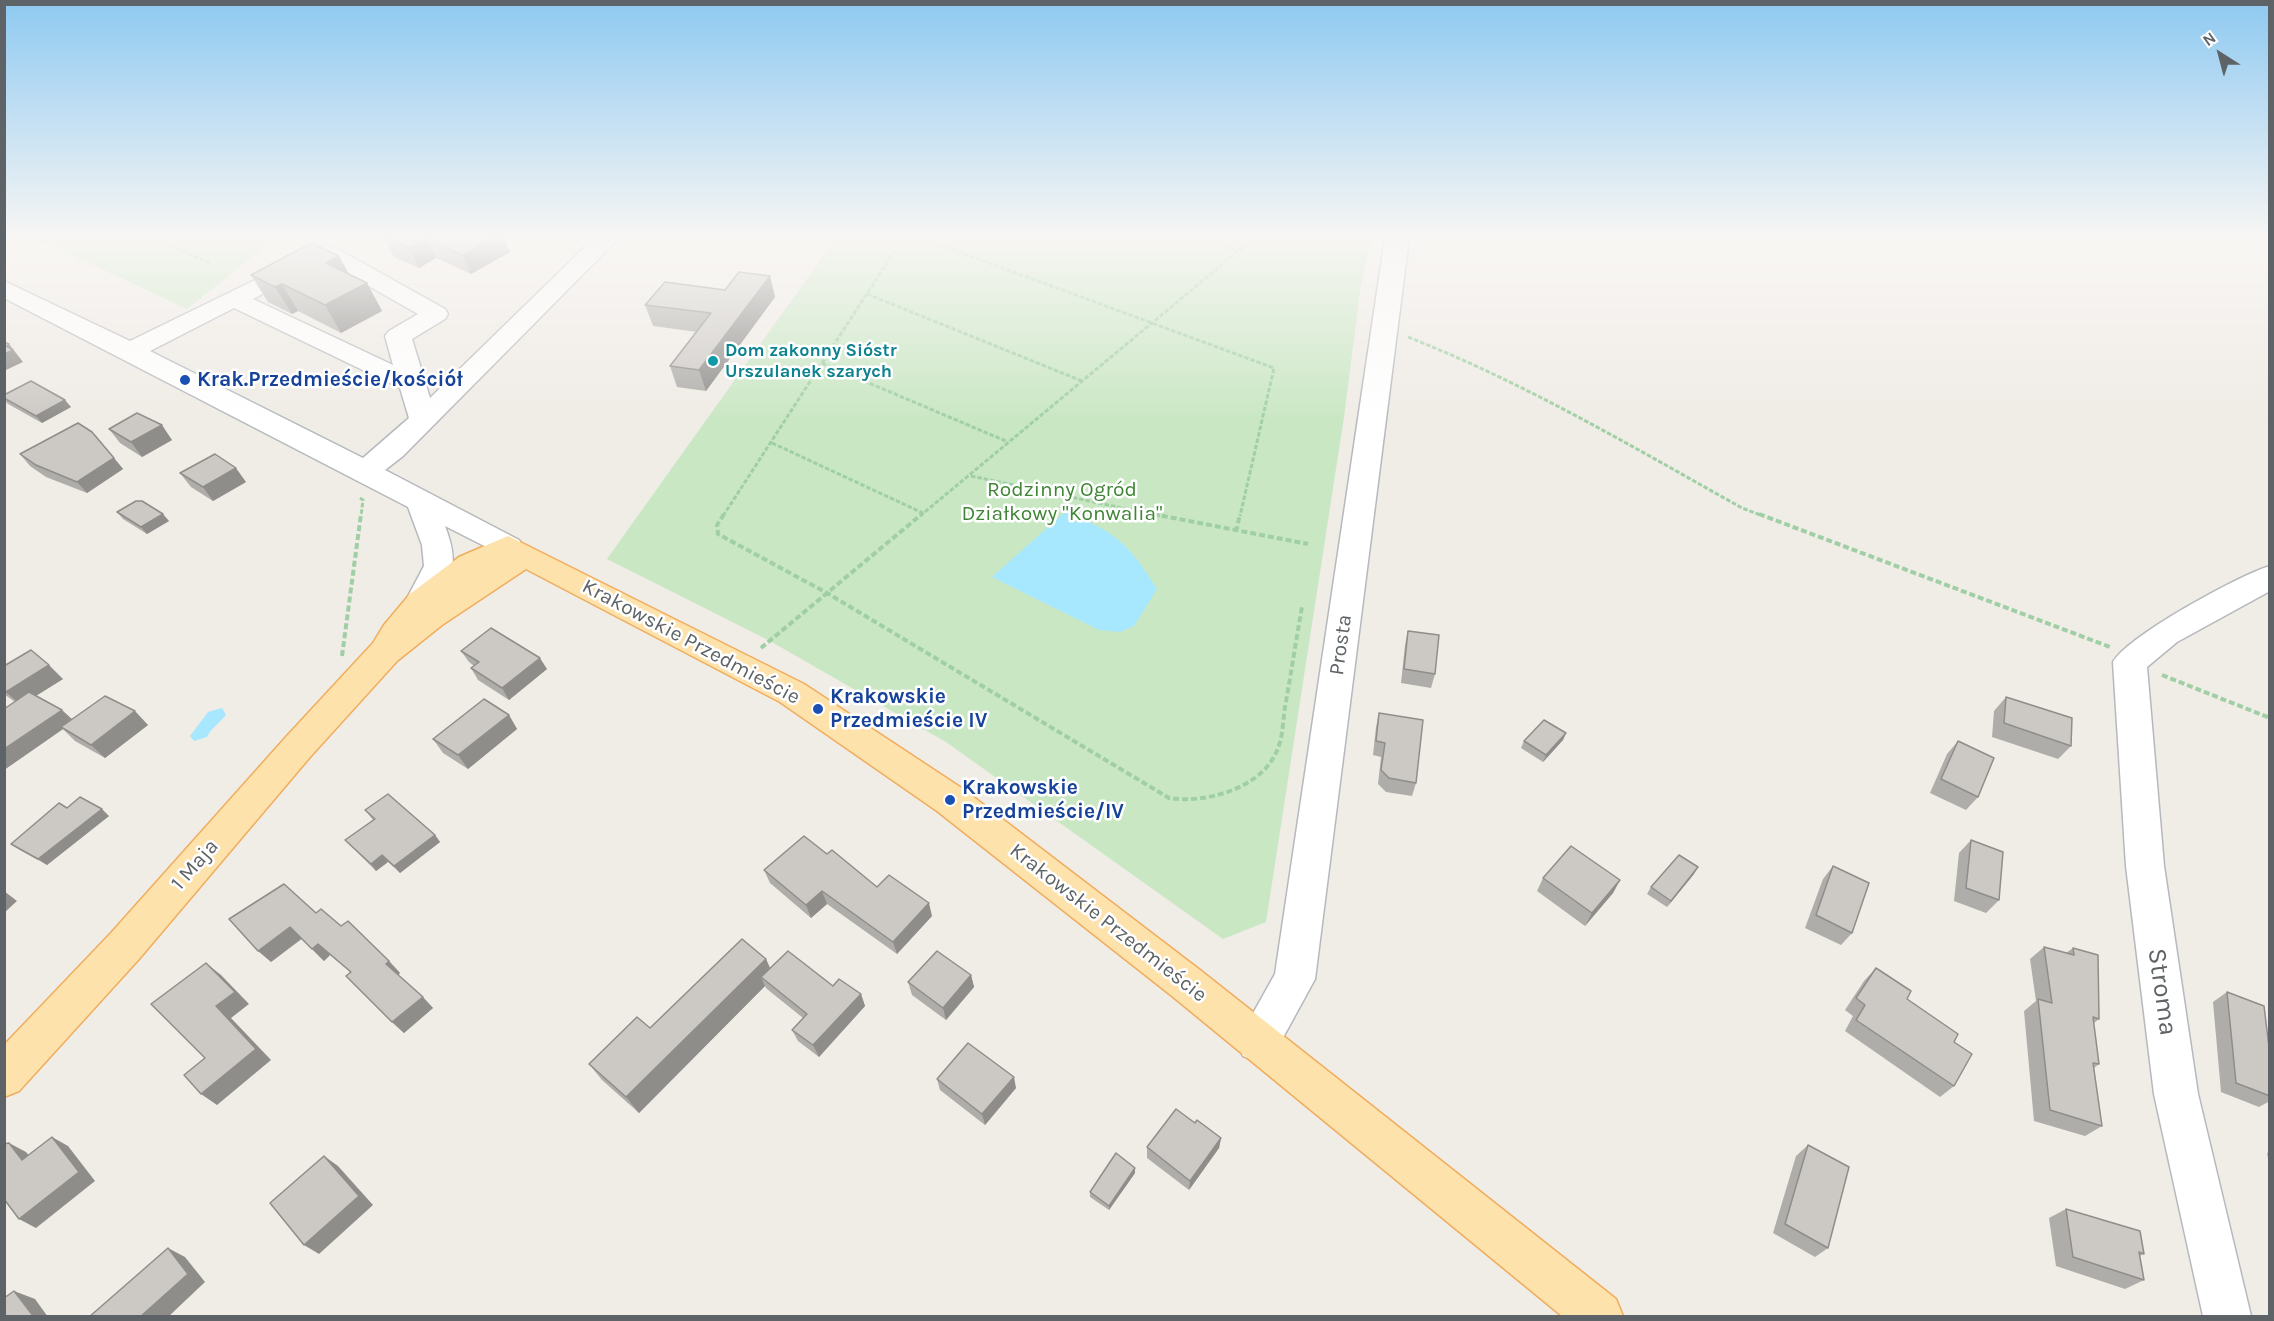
<!DOCTYPE html>
<html>
<head>
<meta charset="utf-8">
<style>
  body { margin:0 }
  #map { position:relative; width:2274px; height:1321px; overflow:hidden; background:#f0ece6; font-family:Karla,sans-serif }
  canvas { display:block }
  .frame { position:absolute; inset:0; border:6px solid #5d6366; pointer-events:none }
  .north { position:absolute; left:2190px; top:24px; width:60px; height:60px; -webkit-text-stroke:4px #fff; paint-order:stroke; rotate:324deg; font-size:16px; font-weight:700; line-height:24px; text-align:center; color:#5d6366 }
  .north::after { content:''; display:block; margin:auto; width:21px; height:27px; background:#5d6366; clip-path:polygon(50% 0,100% 100%,50% 72%,0 100%) }
</style>
</head>
<body>
<div id="map">
<canvas width="2274" height="1321"></canvas>
<div class="frame"></div>
<div class="north">N</div>
</div>
<script>
const ctx = document.querySelector('canvas').getContext('2d');
ctx.lineJoin = 'round';
function fillPath(path, color) { ctx.fillStyle = color; ctx.fill(path, 'evenodd'); }
function trace(path, color, width, dash) { ctx.strokeStyle = color; ctx.lineWidth = width; ctx.lineCap = dash ? 'butt' : 'round'; ctx.setLineDash(dash || []); ctx.stroke(path); }
function label(font, color, halo, rows, align = 'center') {
  ctx.font = font + ' Karla,sans-serif'; ctx.lineWidth = 5; ctx.setLineDash([]); ctx.textBaseline = 'middle'; ctx.strokeStyle = halo; ctx.fillStyle = color; for (const [text, x, y, turn = 0] of rows) {
    ctx.save(); ctx.translate(x, y); ctx.rotate((+turn || 0) * Math.PI / 180); ctx.textAlign = isNaN(turn) ? turn : align; if (halo) ctx.strokeText(text, 0, 0); ctx.fillText(text, 0, 0); ctx.restore();
  }
}
const green = new Path2D(`
  M35,238H276L187,309Z
  M836,238H1372L1361,284L1344,417L1266,922L1223,939L946,742L770,641L607,559Z`);
const water = new Path2D(`
  M1066,511C1117,534 1127,541 1157,589L1134,626L1120,632L1099,630L992,577Z
  M222,708L226,715C219,724 212,727 207,737L194,741L190,736L208,712Z`);
const pathFar1 = new Path2D(`
  M152,238L210,263
  M921,238L1274,368L1240,516
  M1199,238L1238,251
  M175,246L193,238
  M867,294L1082,381
  M1408,337C1525,383 1633,447 1742,508L1763,516
  M822,363L1008,442
  M772,443L925,514
  M971,476L1160,516
  M360,498L363,500L361,516
  M723,516L903,238
  M920,516L1254,238`);
const path = new Path2D(`
  M724,514L717,525L718,534L827,593L1169,798C1206,804 1264,788 1278,748C1283,736 1283,720 1285,707C1291,674 1296,640 1302,607
  M1153,514L1308,544
  M1759,514L2110,647
  M1236,532L1240,514
  M761,648L922,514
  M342,656L361,514
  M2162,675L2270,718`);
const minor = new Path2D(`
  M594,238H619L403,456L385,470L519,540L523,547L519,554L508,558L445,526C460,565 452,576 432,610L421,613L410,610L405,602L424,566L422,545L408,507L4,298V281L130,341L298,259L306,261L310,266L306,271L253,299L393,365L385,336L389,331L418,314L318,257L314,252L318,247H334L445,309L448,314L445,319L412,339L430,398ZM234,308L400,388L409,418L363,458L150,351Z
  M1385,238H1409L1315,979L1273,1056L1258,1062L1243,1056L1237,1042L1275,974Z
  M2270,566V591L2177,642L2147,667L2164,866L2198,1094L2251,1316H2203L2154,1094L2126,866L2113,662C2128,636 2239,575 2270,566Z`);
const major = new Path2D(`
  M508,536L804,684L963,789L1200,970L1616,1299L1623,1316H1562L1172,996L937,811L780,702L526,569L442,625L397,661L310,757L139,959L19,1091L4,1097V1045L111,933L286,737L373,643L384,625L410,594L459,557Z`);
const wall = new Path2D(`
  M383,238H504L510,252L471,274L436,258L419,268L394,257L386,241Z
  M251,275H350L367,283L382,311L341,333L298,311L292,314L268,302Z
  M770,276L775,297L706,391L677,387L670,366L697,332L653,326L645,305L725,290Z
  M4,398L71,407L42,423L8,404L4,400Z
  M109,429L172,440L142,457L120,443Z
  M20,454L114,458L123,469L87,493L46,477L30,466Z
  M180,473L246,482L213,501L191,487Z
  M117,512L169,521L147,534L123,519Z
  M1408,631L1435,674L1431,688L1401,683L1405,645Z
  M461,651L547,669L509,700L478,680L471,668L474,666L469,662Z
  M4,666L63,679L36,696L72,719L148,725L105,758L75,741L63,729L4,770V709L15,702L4,694Z
  M2006,697L2071,746L2058,759L1992,737L1994,711Z
  M1379,713L1416,783L1412,796L1386,792L1378,784L1381,757L1373,755L1376,727Z
  M509,715L517,729L468,769L443,753L433,739Z
  M1566,733L1563,740L1543,762L1521,748L1524,741Z
  M1958,741L1978,797L1966,810L1930,793L1947,754Z
  M67,808L109,816L47,865L20,850L11,844Z
  M365,810L435,835L440,842L400,873L388,862L376,871L345,840L373,820Z
  M1971,840L1999,900L1986,913L1954,901L1959,853Z
  M827,854L877,887L932,916L897,954L827,904L811,918L770,883L764,870Z
  M1833,866L1852,933L1841,945L1805,928L1823,879Z
  M1694,874L1667,907L1647,894L1651,887Z
  M1543,878L1620,880L1613,893L1585,926L1537,891Z
  M316,913L341,926L389,961L400,973L398,975L433,1008L404,1033L392,1022L350,972L330,955L324,961L302,939L271,962Z
  M2044,947L2066,953L2073,948L2099,1019L2094,1023L2099,1064L2094,1068L2102,1126L2085,1136L2034,1121L2024,1011L2036,1001L2030,959Z
  M766,959L770,968L861,994L865,1006L819,1057L798,1041L792,1030L803,1018L767,989L765,986L639,1113L602,1080L589,1064Z
  M1876,968L1907,999L1954,1042V1086L1940,1097L1845,1031L1853,1016L1845,1010L1864,981Z
  M971,975L974,987L946,1020L912,995L908,982Z
  M2227,992L2270,1055V1101L2259,1107L2221,1092L2213,1002Z
  M937,1079L1016,1088L985,1125L940,1090Z
  M1195,1123L1221,1138L1219,1148L1189,1190L1147,1158V1147Z
  M1808,1145L1828,1248L1815,1257L1773,1233L1796,1156Z
  M2270,1152V1170L2267,1153Z
  M1135,1173L1109,1210L1090,1197V1192Z
  M2066,1209L2144,1254L2139,1256L2144,1280L2125,1289L2056,1266L2049,1218Z`);
const shadedWall = new Path2D(`
  M494,238H504L510,252L471,274L462,255Z
  M427,239L436,258L419,268L409,248Z
  M339,256L354,283L326,263Z
  M770,276L775,297L706,391L699,370Z
  M367,283L382,311L341,333L325,305Z
  M282,284L298,311L292,314L275,287Z
  M9,344L23,362L4,371V354L6,346Z
  M65,400L71,407L42,423L36,416Z
  M162,425L172,440L142,457L131,442Z
  M114,458L123,469L87,493L77,482Z
  M236,468L246,482L213,501L203,487Z
  M163,514L169,521L147,534L141,527Z
  M540,658L547,669L509,700L502,688Z
  M49,665L63,679L21,705L6,692Z
  M62,710L74,721L61,727L63,729L4,770V749Z
  M135,711L148,725L105,758L91,745Z
  M509,715L517,729L468,769L458,755Z
  M1566,733L1563,740L1543,762L1546,755Z
  M102,809L109,816L47,865L38,859Z
  M435,835L440,842L400,873L394,866Z
  M382,855L388,862L376,871L371,864Z
  M1698,867L1694,874L1667,907L1671,901Z
  M1620,880L1613,893L1585,926L1592,913Z
  M4,891L17,901L4,913Z
  M822,891L827,904L811,918L806,905Z
  M929,903L932,916L897,954L893,942Z
  M290,927L302,938L271,962L258,951Z
  M318,944L330,955L324,961L312,949Z
  M766,959L774,977H761L765,986L639,1113L626,1097Z
  M389,961L400,973L397,976L386,964Z
  M206,963L221,975L249,1004L231,1018L271,1060L217,1105L201,1094L216,1006Z
  M971,975L974,987L946,1020L943,1008Z
  M861,994L865,1006L819,1057L813,1045Z
  M423,997L433,1008L404,1033L392,1022Z
  M1014,1077L1016,1088L985,1125L982,1114Z
  M52,1137L68,1146L95,1181L36,1228L19,1219Z
  M1221,1138L1219,1148L1189,1190L1190,1181Z
  M9,1143L26,1152L39,1168L22,1160Z
  M324,1156L338,1166L373,1205L319,1254L304,1245Z
  M1135,1168V1173L1109,1210V1206Z
  M168,1248L185,1257L205,1282L168,1317H140Z
  M14,1291L35,1299L48,1317H34Z`);
const building = new Path2D(`
  M385,238H494L462,255L427,239L409,248Z
  M311,243L339,256L326,263L367,283L325,305L282,284L275,287L251,275Z
  M739,272L770,276L699,370L670,366L711,313L645,305L665,282L725,290Z
  M4,342L9,344L6,346L13,350L4,354Z
  M31,381L65,400L36,416L4,398V395Z
  M137,413L162,425L131,442L109,429Z
  M78,423L92,432L114,458L77,482L36,465L20,454Z
  M215,454L236,468L203,487L180,473Z
  M136,501H142L163,514L141,527L117,512Z
  M491,628L540,658L502,688L471,668L479,662L461,651Z
  M1408,631L1439,635L1435,674L1404,669Z
  M31,650L49,665L6,692L4,691V666Z
  M29,692L62,710L4,749V709Z
  M105,696L135,711L91,745L61,727Z
  M2006,697L2072,718L2071,746L2004,723Z
  M484,699L509,715L458,755L433,739Z
  M1379,713L1423,720L1416,783L1389,778L1381,770L1385,743L1376,741Z
  M1544,720L1566,733L1546,755L1524,741Z
  M1958,741L1994,758L1978,797L1941,779Z
  M388,794L435,835L394,866L382,855L371,864L345,840L375,819L365,810Z
  M80,797L102,809L38,859L11,844L59,803L67,808Z
  M804,836L827,854L832,850L877,887L889,875L929,903L893,942L822,891L806,905L764,870Z
  M1971,840L2003,852L1999,900L1966,888Z
  M1571,846L1620,880L1592,913L1543,878Z
  M1679,855L1698,867L1671,901L1651,887Z
  M1833,866L1869,883L1852,933L1816,915Z
  M284,884L316,913L321,909L341,926L348,921L389,961L386,964L423,997L392,1022L346,976L351,972L318,944L312,949L290,927L258,951L229,919Z
  M742,939L766,959L626,1097L589,1064L637,1017L650,1028Z
  M2044,947L2074,955L2073,948L2098,955L2099,1019L2093,1017L2099,1064L2093,1063L2102,1126L2050,1110L2038,999L2052,1003Z
  M788,951L833,986L839,979L861,994L813,1045L792,1030L807,1014L761,977Z
  M937,951L971,975L943,1008L908,982Z
  M206,963L235,992L216,1006L256,1049L201,1094L184,1075L205,1058L151,1004Z
  M1876,968L1911,991L1907,999L1958,1034L1954,1042L1972,1054L1954,1086L1856,1020L1865,1005L1856,998Z
  M2227,992L2264,1006L2270,1055V1096L2236,1083Z
  M968,1043L1014,1077L982,1114L937,1079Z
  M1176,1109L1195,1123L1197,1120L1221,1138L1190,1181L1147,1147Z
  M52,1137L79,1172L19,1219L4,1199V1144L9,1143L22,1160Z
  M1808,1145L1849,1167L1828,1248L1785,1224Z
  M1116,1153L1135,1168L1109,1206L1090,1192Z
  M324,1156L359,1196L304,1245L270,1203Z
  M2066,1209L2140,1231L2144,1254L2139,1252L2144,1280L2073,1257Z
  M168,1248L188,1274L140,1317H89Z
  M14,1291L34,1317H4V1298Z`);
const markers = [
  [713,361,6,"#0f9aa8"],
  [185,380,6,"#1a4fb4"],
  [818,709,6,"#1a4fb4"],
  [950,800,6,"#1a4fb4"]
];
const farCulturenames = [
  ["Dom zakonny Sióstr",725,351],
  ["Urszulanek szarych",725,372]
];
const transitNames = [
  ["Krak.Przedmieście/kościół",197,380],
  ["Krakowskie",830,697],
  ["Przedmieście IV",830,721],
  ["Krakowskie",962,788],
  ["Przedmieście/IV",962,812]
];
const parkNames = [
  ["Rodzinny Ogród",1062,490],
  ["Działkowy \"Konwalia\"",1062,514]
];
const streetNames = [
  ["Krakowskie Przedmieście",691,642,28],
  ["Prosta",1341,645,-82],
  ["1 Maja",195,865,-49],
  ["Krakowskie Przedmieście",1108,923,38]
];
const nearStreetnames = [
  ["Stroma",2162,992,82]
];
fillPath(green, '#c9e7c3');
fillPath(water, '#a7e8fe');
trace(minor, '#b6b9bc', 3);
trace(major, '#f0ad5e', 3);
trace(pathFar1, '#a0cfa5', 3, [4.5, 2]);
trace(path, '#a0cfa5', 4, [6, 3]);
fillPath(minor, '#fff');
fillPath(major, '#fee2ac');
fillPath(wall, '#afada9');
fillPath(shadedWall, '#8f8d8a');
fillPath(building, '#ccc9c5');
trace(building, '#8f8d8a', 1.5);
const sky = ctx.createLinearGradient(0, 0, 0, 423);
sky.addColorStop(0, '#8ec9f1');
sky.addColorStop(0.56, '#f8f6f4');
sky.addColorStop(1, '#f8f6f400');
ctx.fillStyle = sky;
ctx.fillRect(0, 0, 2274, 423);
for (const [x, y, r, color] of markers) { const dot = new Path2D(); dot.arc(x, y, r, 0, 2 * Math.PI); ctx.fillStyle = color; ctx.fill(dot); trace(dot, '#fff', 2); }
label('bold 18px', '#0d838f', '#fff', farCulturenames, 'left');
label('bold 21px', '#164399', '#fff', transitNames, 'left');
label('21px', '#408536', '#fff', parkNames);
label('21px', '#5d6366', '#fff', streetNames);
label('26px', '#5d6366', '#fff', nearStreetnames);
</script>
</body>
</html>
